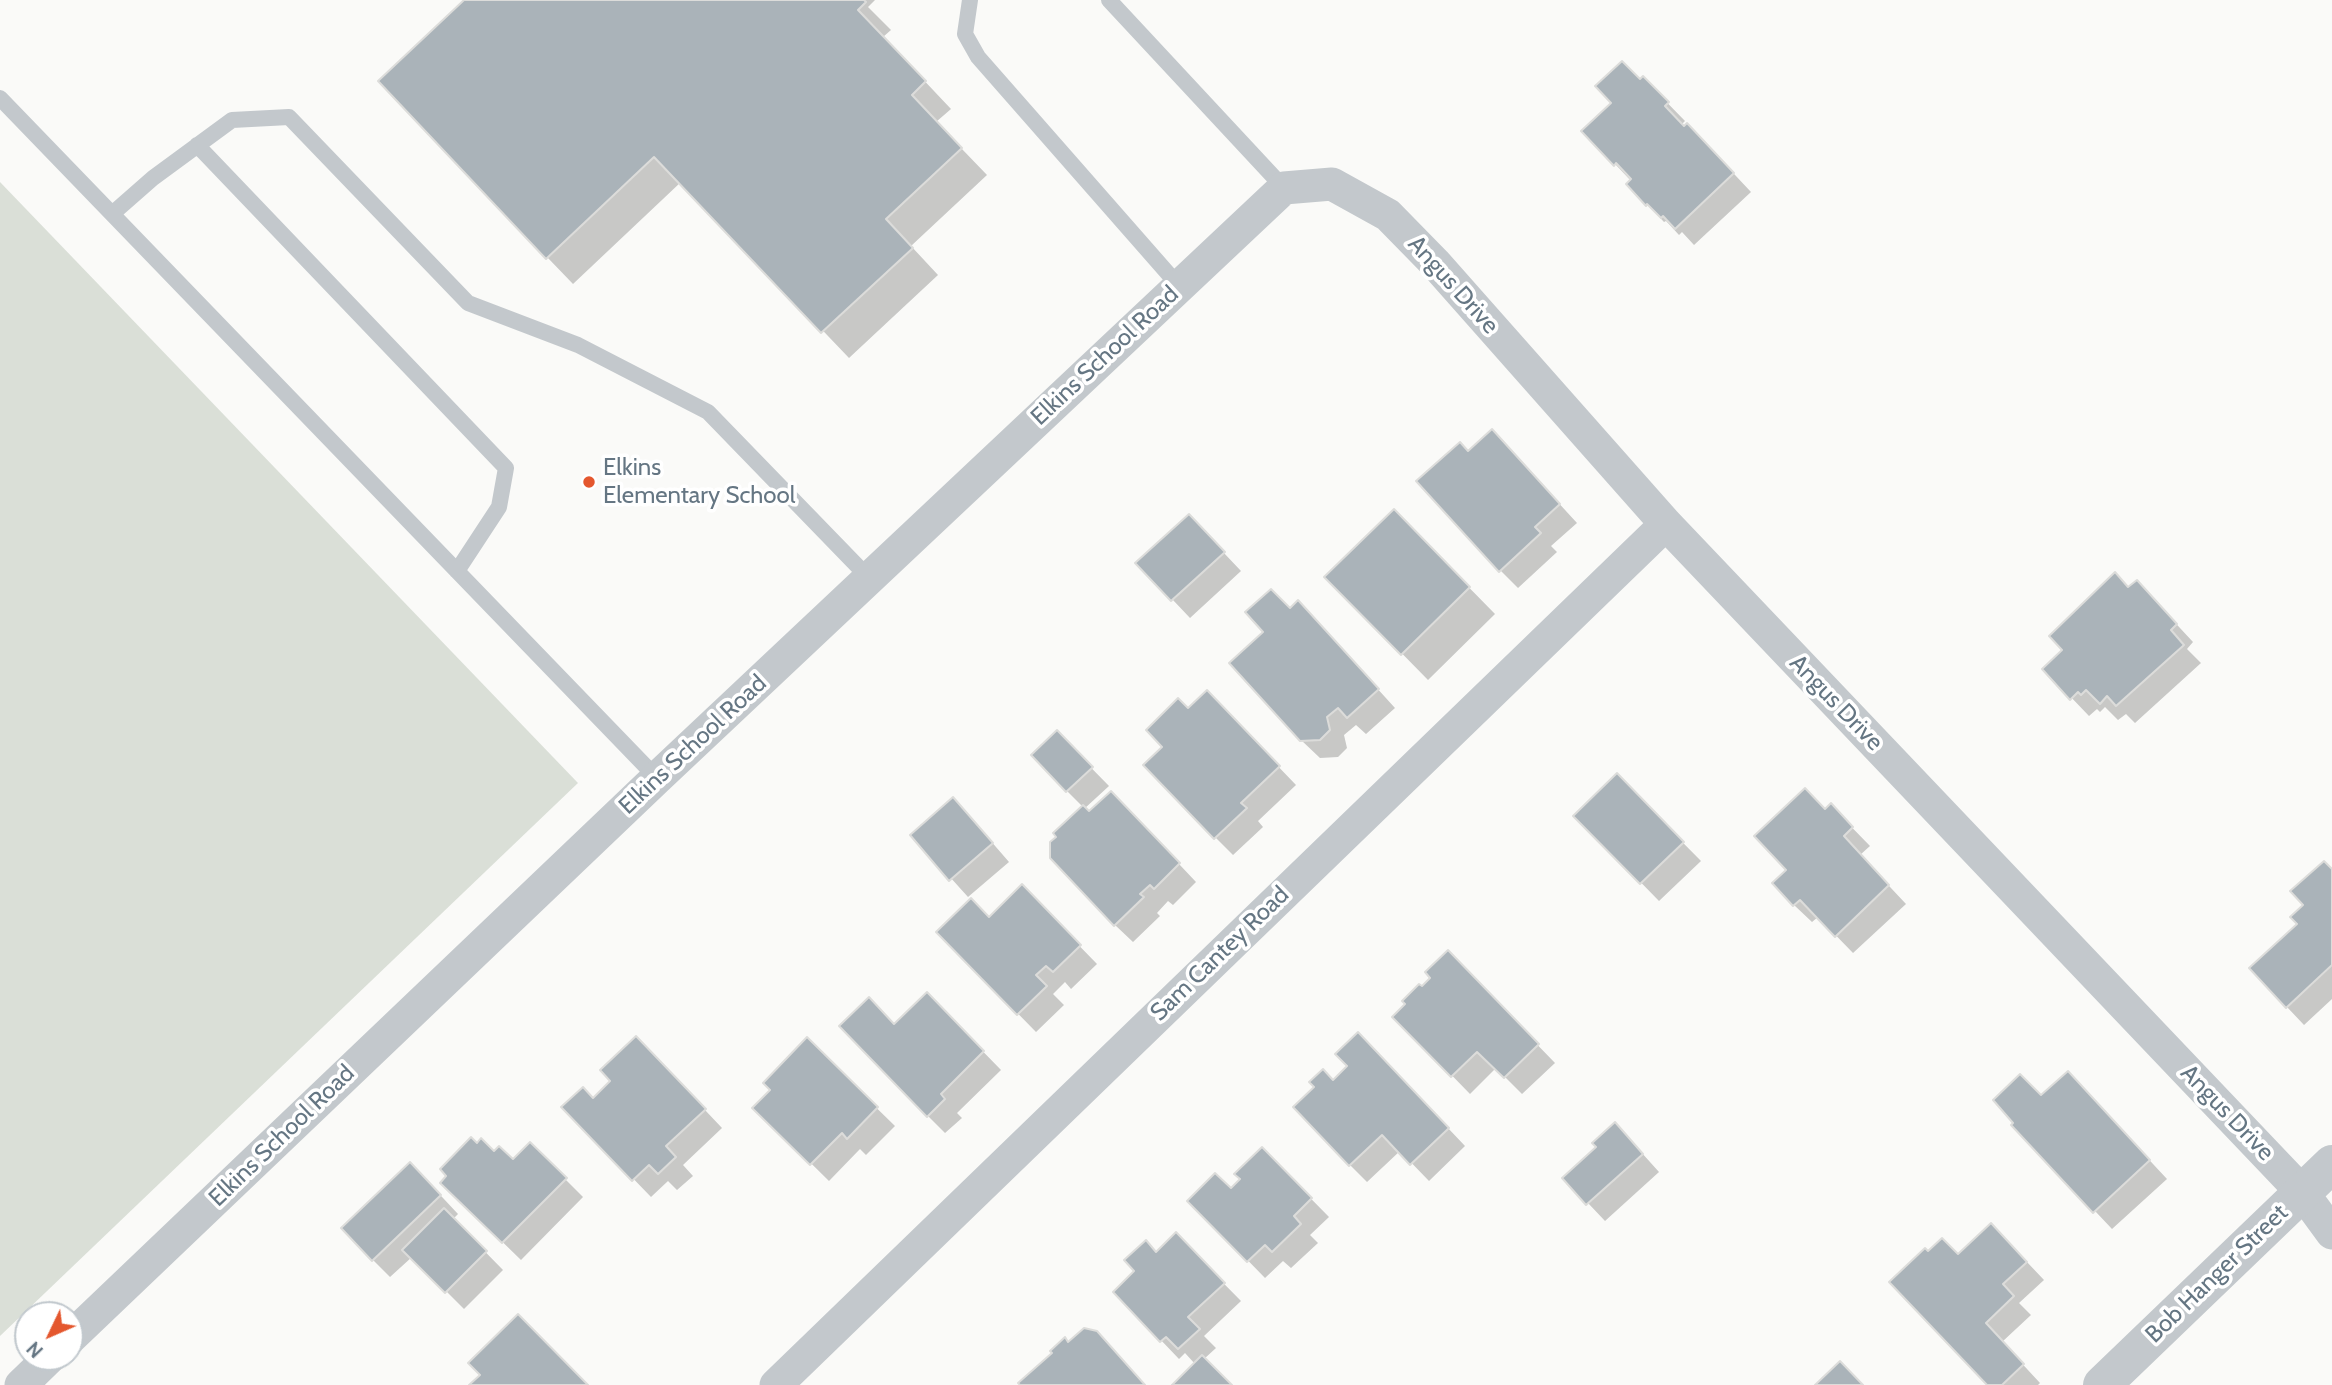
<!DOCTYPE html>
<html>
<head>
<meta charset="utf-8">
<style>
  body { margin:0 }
  #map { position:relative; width:2332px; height:1385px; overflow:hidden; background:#fafaf8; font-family:Cabin,sans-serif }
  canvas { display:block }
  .north { position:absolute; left:14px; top:1301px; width:70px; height:70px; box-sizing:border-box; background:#fff; border:2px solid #c1c8cd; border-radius:50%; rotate:226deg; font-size:19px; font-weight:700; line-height:28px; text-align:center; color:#657683 }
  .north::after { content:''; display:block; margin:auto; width:24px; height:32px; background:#e4572e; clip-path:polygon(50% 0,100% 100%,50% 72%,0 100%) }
</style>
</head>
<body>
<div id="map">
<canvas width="2332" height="1385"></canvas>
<div class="north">N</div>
</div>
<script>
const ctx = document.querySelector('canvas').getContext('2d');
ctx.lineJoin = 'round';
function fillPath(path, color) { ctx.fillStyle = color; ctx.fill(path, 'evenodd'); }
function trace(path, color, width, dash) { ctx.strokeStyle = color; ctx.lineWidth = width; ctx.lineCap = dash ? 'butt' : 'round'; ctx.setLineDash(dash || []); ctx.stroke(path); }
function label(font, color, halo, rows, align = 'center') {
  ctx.font = font + ' Cabin,sans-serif'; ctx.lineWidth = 7; ctx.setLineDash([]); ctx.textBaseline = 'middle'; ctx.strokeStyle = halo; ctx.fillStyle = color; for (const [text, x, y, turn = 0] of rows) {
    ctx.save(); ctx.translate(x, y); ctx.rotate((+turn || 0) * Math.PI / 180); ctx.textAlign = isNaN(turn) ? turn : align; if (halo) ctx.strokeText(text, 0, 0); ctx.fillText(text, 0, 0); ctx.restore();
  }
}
const green = new Path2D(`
  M0,182L578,783L0,1336Z`);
const shadow = new Path2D(`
  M467,0H875L868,7L891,30L883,37L951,109L936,122L987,175L911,246L938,275L849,358L681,182L573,284L547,257Z
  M1643,78L1685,121L1681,125L1705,143L1751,192L1694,245L1682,232L1679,235L1666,221L1664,222L1647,204L1628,184L1631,181L1584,131Z
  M1509,449L1577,523L1551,546L1557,552L1518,588L1500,570L1469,453Z
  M1394,511L1495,614L1428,680L1327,577Z
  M1206,534L1241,571L1190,618L1138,563Z
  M2129,589L2154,600L2193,642L2187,649L2201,663L2135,723L2126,714L2118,720L2105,707L2100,712L2097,709L2089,716L2044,669Z
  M1315,620L1395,708L1366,734L1356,725L1344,735L1347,748L1338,757L1320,758L1301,740Z
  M1188,710H1224L1296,785L1258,821L1263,827L1233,855L1215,837Z
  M1057,733L1109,786L1084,809L1089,814L1129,811L1196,882L1173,905L1168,901L1157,913L1160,916L1133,942L1115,925L1083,807L1067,791Z
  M1617,776L1701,861L1659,901L1576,816Z
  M1831,806L1870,846L1860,855L1906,904L1853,953L1818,917L1812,922L1794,905L1789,870L1825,811Z
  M970,817L1009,862L968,897L912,835Z
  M2332,871V999L2304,1025L2287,1007L2299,924Z
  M1022,887L1097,964L1071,989L1065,982L1053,994L1064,1005L1036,1032L938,932L989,919Z
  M1465,970L1555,1063L1522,1094L1496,1068L1470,1094L1395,1017Z
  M927,994L1001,1070L957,1113L962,1118L945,1133L928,1116L895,1026Z
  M807,1040L895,1126L866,1155L860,1149L829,1181L755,1108L773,1090Z
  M1376,1052L1465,1146L1429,1181L1400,1151L1367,1182L1350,1165L1333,1082Z
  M654,1056L722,1128L683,1165L693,1176L677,1190L668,1181L651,1197L564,1107L594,1100Z
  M2085,1091L2167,1179L2112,1229L2014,1125L2041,1098Z
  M1632,1142L1659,1172L1605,1221L1588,1203L1599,1147Z
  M530,1144L583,1197L521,1260L442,1183L477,1145L513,1162Z
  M1262,1149L1329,1217L1310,1235L1318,1243L1291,1268L1283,1261L1265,1278L1190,1201L1231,1190L1242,1180Z
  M428,1182L458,1214L453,1219L503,1270L464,1309L412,1257L390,1277L373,1260Z
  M1176,1235L1241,1301L1204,1336L1216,1348L1204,1359L1229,1385H1175L1195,1364L1185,1353L1179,1359L1115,1292Z
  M2009,1243L2044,1280L2019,1303L2031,1315L2002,1342L2040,1383L2038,1385H1989L1928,1254L1958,1257Z`);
const building = new Path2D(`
  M464,0H864L866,2L858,10L926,81L912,95L962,148L886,219L913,248L821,333L654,157L546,259L378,81Z
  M1622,61L1640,79L1643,76L1669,102L1665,106L1684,126L1687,123L1734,173L1675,229L1663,216L1661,218L1647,204L1646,206L1626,184L1631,179L1616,163L1614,166L1581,131L1611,103L1595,86Z
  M1492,429L1560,504L1535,527L1541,533L1499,572L1416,481L1460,442L1468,451Z
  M1394,509L1470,587L1401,655L1324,577Z
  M1189,514L1225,552L1171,601L1135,563Z
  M2115,572L2128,587L2137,580L2177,624L2171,630L2184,645L2116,706L2107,696L2100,704L2086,690L2081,695L2078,692L2070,700L2042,669L2062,650L2049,636Z
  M1271,589L1290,608L1298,600L1379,689L1347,718L1338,708L1327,717L1330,730L1320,740L1300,741L1229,663L1263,632L1245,612Z
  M1207,690L1280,766L1241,803L1247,808L1214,839L1143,765L1162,747L1146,730L1178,698L1188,708Z
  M1057,730L1093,767L1066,792L1031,755Z
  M1617,773L1684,842L1640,884L1573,816Z
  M1805,788L1825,809L1831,803L1853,827L1844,836L1889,885L1835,937L1800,900L1793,906L1772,883L1786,870L1754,836Z
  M1111,791L1180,863L1154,889L1150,885L1140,894L1144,897L1114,926L1050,858V842L1056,837L1053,833L1083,805L1089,811Z
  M953,797L993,843L949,881L910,835Z
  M2324,861L2332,869V965L2286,1008L2249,968L2297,924L2290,917L2303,905L2290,891Z
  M1022,884L1081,945L1053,972L1046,966L1036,975L1047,986L1017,1015L936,932L971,898L989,917Z
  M1448,950L1539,1044L1504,1078L1477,1052L1451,1077L1392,1017L1405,1004L1402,1001L1419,984L1422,986L1430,978L1425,972Z
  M927,992L984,1051L941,1094L945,1099L927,1117L839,1026L869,997L894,1024Z
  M1358,1032L1449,1128L1410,1165L1382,1135L1349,1166L1293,1107L1314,1087L1309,1082L1323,1069L1333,1080L1347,1066L1335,1054Z
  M636,1036L706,1109L666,1146L676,1157L658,1174L649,1165L632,1181L561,1107L583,1087L593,1098L610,1081L600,1070Z
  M807,1037L878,1107L847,1139L842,1133L810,1165L752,1108L770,1090L763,1083Z
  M2068,1071L2150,1160L2093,1213L2011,1125L2013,1123L1993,1100L2020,1074L2041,1095Z
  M1615,1122L1643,1154L1586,1205L1562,1178L1596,1147L1592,1143Z
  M471,1137L477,1143L481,1138L494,1151L499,1146L513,1159L530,1142L567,1178L502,1243L440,1183L446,1176L440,1169Z
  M1262,1147L1312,1198L1294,1216L1301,1224L1272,1252L1265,1245L1247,1262L1187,1201L1215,1173L1231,1188L1240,1179L1234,1174Z
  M410,1162L441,1195L372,1261L341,1228Z
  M444,1208L487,1251L445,1293L402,1250Z
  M1991,1223L2027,1262L2003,1284L2014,1296L1986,1323L2024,1364L2002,1385H1987L1889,1282L1925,1248L1928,1251L1942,1238L1958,1254Z
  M1176,1232L1225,1283L1188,1317L1200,1329L1178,1349L1166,1337L1160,1342L1113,1292L1134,1271L1124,1260L1146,1240L1156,1252Z
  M518,1314L588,1385H469L480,1375L468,1363Z
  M1084,1328L1097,1331L1145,1385H1020L1018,1383L1052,1353L1050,1351L1065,1337L1068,1342Z
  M1202,1355L1232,1385H1172Z
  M1840,1361L1863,1385H1815Z`);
const service = new Path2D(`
  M970,0L965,34L978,57L1179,286
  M1109,0L1284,188
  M0,98L657,778
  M197,145L506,468L499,507L457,571
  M112,214L153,178L232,120L289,117L468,303L578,345L708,412L869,578`);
const minor = new Path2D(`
  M70,1338L657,778L1284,188L1332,184L1388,215L1435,263L1666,524L2302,1192L2332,1233
  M21,1385L50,1357
  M776,1385L1666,524`);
const tertiary = new Path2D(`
  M2102,1385L2332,1164`);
const markers = [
  [589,482,7,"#e4572e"]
];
const streetNames = [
  ["Angus Drive",1453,285,48],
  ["Elkins School Road",1105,356,-43],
  ["Angus Drive",1836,703,46],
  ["Elkins School Road",693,745,-43],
  ["Sam Cantey Road",1220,954,-44],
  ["Angus Drive",2227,1113,46],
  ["Elkins School Road",282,1136,-44],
  ["Bob Hanger Street",2217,1274,-44]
];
const poiNames = [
  ["Elkins",603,468],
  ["Elementary School",603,496]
];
fillPath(green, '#dadfd7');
fillPath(shadow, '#0003');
fillPath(building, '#aab3b9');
trace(building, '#dcdcda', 2);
trace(service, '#c3c8cc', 16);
trace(minor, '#c3c8cc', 33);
trace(tertiary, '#c3c8cc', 38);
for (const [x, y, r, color] of markers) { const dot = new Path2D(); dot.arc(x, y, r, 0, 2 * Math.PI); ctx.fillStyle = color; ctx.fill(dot); trace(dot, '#fff', 2.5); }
label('24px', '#657683', '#fff', streetNames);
label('24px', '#657683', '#fff', poiNames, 'left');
</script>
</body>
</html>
